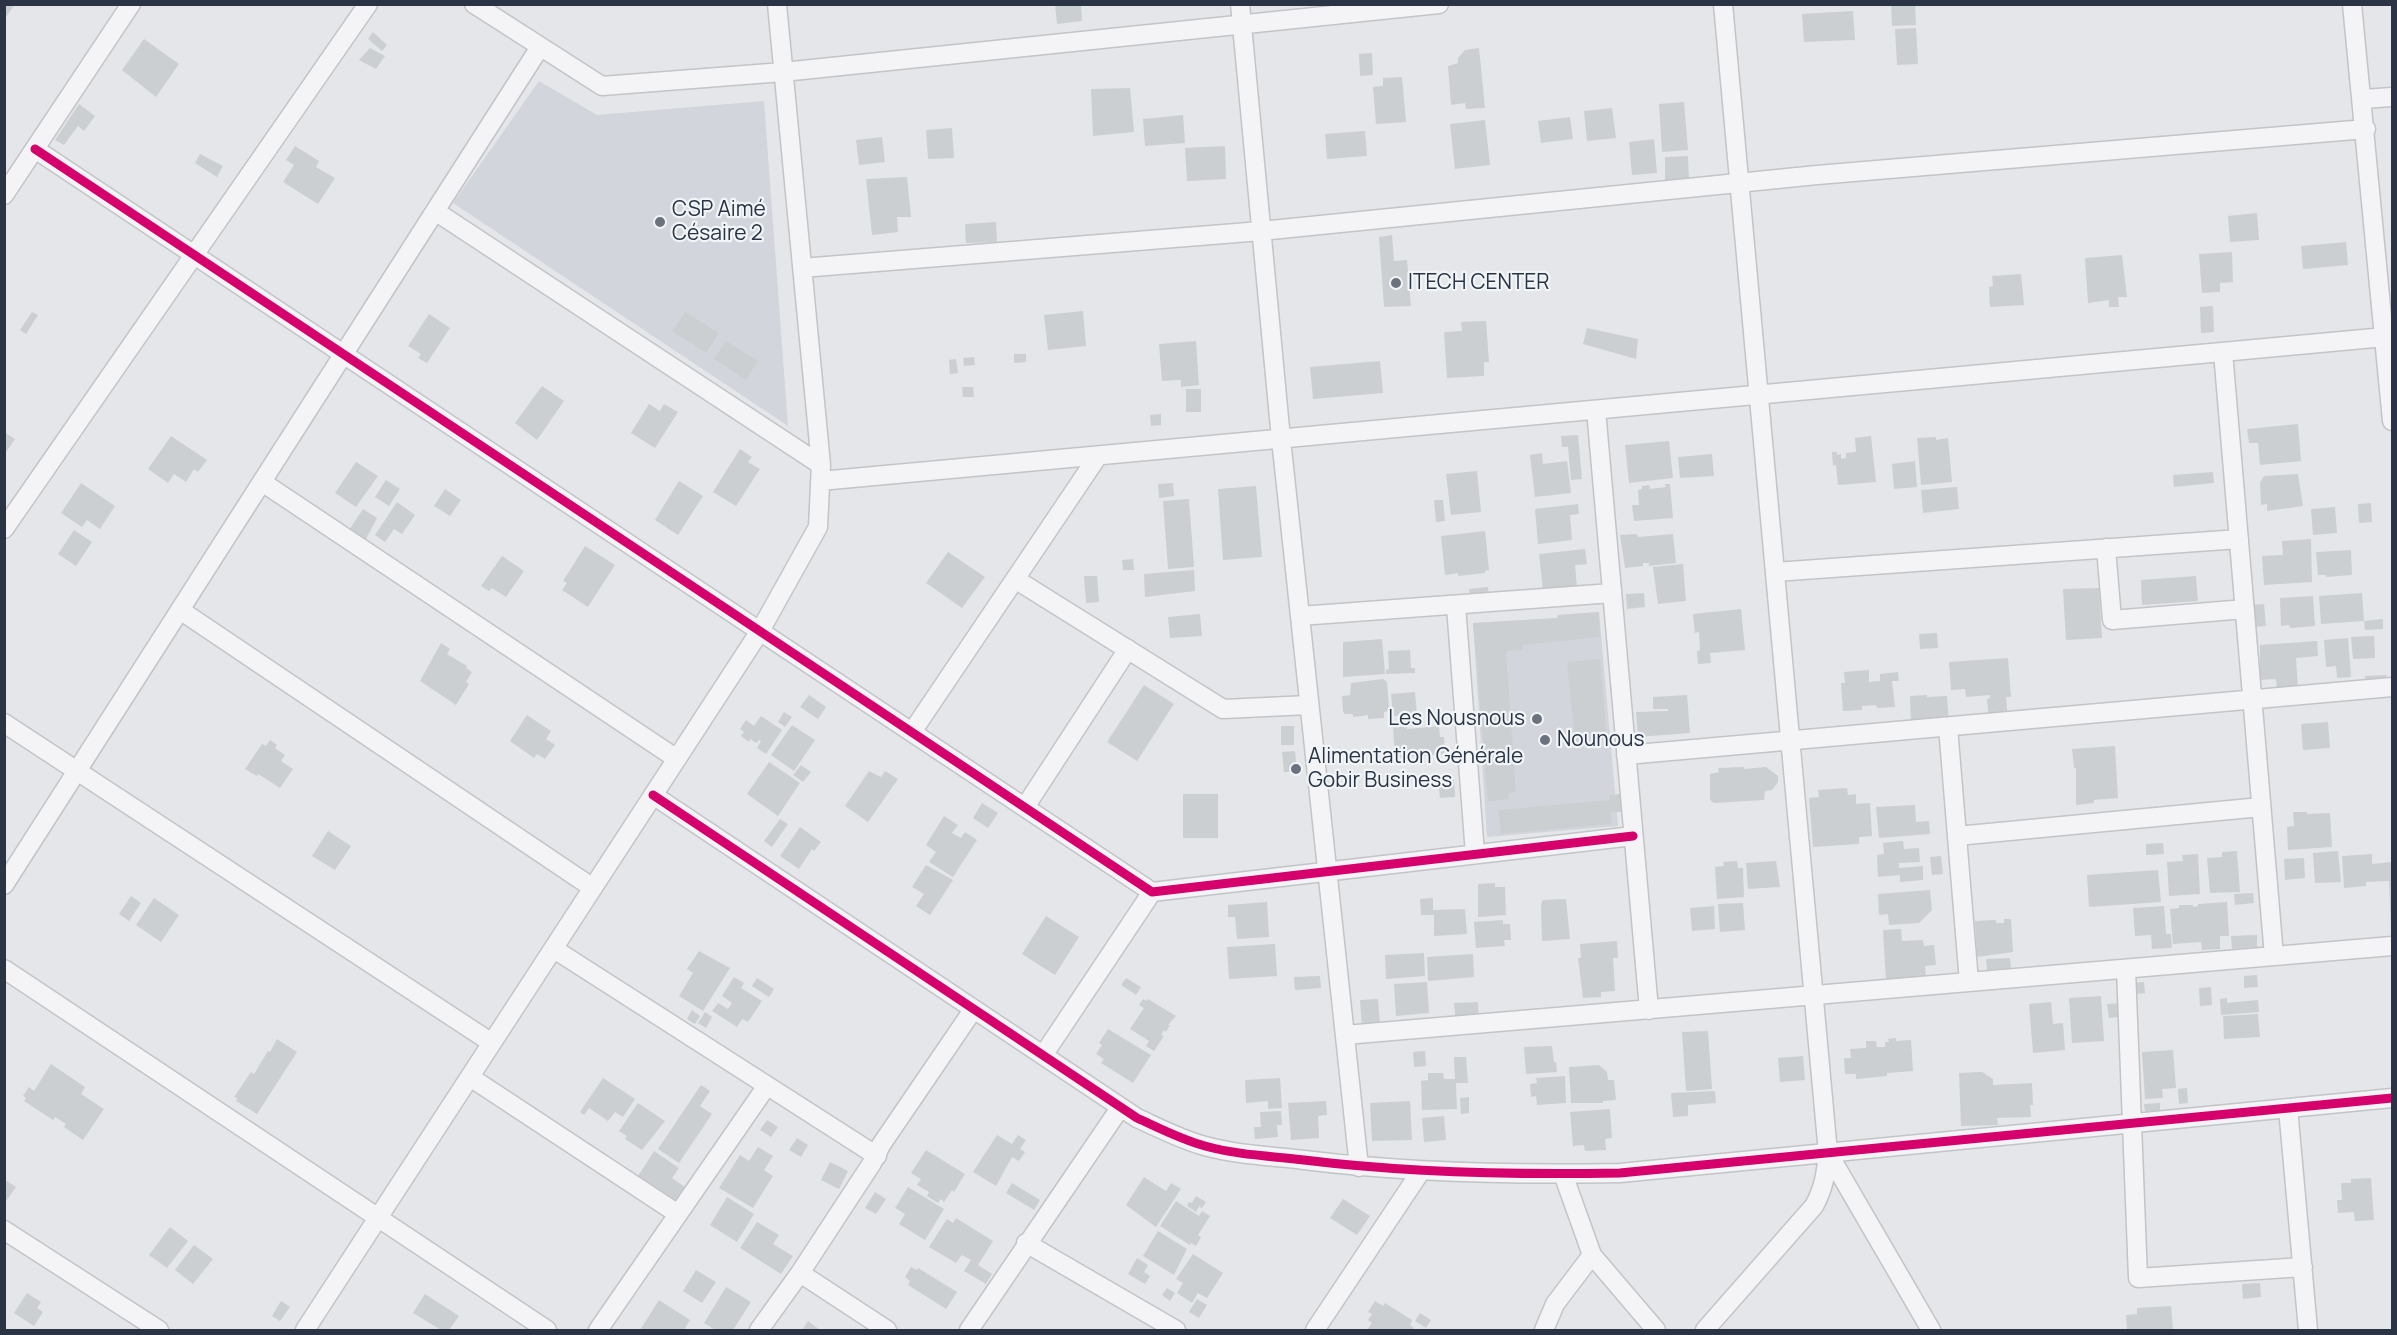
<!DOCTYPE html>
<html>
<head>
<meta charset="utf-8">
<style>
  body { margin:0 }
  #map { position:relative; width:2397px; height:1335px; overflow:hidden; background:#e4e6e9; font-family:Manrope,sans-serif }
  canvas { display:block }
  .frame { position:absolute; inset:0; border:6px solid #2a3444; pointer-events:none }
</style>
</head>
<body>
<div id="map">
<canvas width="2397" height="1335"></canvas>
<div class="frame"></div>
</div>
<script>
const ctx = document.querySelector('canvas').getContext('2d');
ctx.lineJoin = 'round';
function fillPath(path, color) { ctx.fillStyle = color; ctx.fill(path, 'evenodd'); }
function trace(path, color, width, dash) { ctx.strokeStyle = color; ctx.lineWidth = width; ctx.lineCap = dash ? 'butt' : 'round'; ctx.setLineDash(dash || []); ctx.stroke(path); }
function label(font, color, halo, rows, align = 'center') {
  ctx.font = font + ' Manrope,sans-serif'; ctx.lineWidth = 4.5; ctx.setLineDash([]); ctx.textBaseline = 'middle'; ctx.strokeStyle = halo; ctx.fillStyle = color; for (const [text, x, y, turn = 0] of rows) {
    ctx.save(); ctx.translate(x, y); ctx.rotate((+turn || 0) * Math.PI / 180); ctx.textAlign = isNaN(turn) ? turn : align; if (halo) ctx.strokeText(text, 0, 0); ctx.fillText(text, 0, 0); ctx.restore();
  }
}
const built = new Path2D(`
  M539,81L597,115L764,101L788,426L453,203Z
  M1599,612L1618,826L1487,837L1473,623L1557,618L1558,615Z`);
const building = new Path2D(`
  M4,4H15L4,20Z
  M1055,4H1081L1082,21L1057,24Z
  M1891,4H1915L1916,25L1892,26Z
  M1853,11L1855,40L1804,42L1802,14Z
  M1916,28L1918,64L1897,65L1895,29Z
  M373,32L387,45L382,51L368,39Z
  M144,39L179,64L156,97L122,70Z
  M370,48L385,56L376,69L359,60Z
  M1479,48L1485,108L1466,109L1465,103L1451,105L1448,66L1458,63V58L1465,50Z
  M1372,53L1373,75L1360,76L1359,54Z
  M1402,77L1406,122L1376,124L1373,87L1383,86V78Z
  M1130,88L1134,132L1093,136L1091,89Z
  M1684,102L1688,150L1662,152L1659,104Z
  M79,104L95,116L84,131L78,126L64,145L55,140Z
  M1612,108L1616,138L1587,141L1584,111Z
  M1183,115L1185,143L1145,146L1143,119Z
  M1570,117L1573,139L1541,143L1538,121Z
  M1485,120L1490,165L1455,169L1450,124Z
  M952,128L954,158L928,159L926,130Z
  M1365,131L1367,156L1327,159L1325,134Z
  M882,137L885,162L859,165L856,140Z
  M1654,139L1657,173L1632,175L1629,142Z
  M295,146L319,161L316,167L335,178L318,204L283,182L294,165L286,160Z
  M1225,146L1226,179L1187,181L1185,148Z
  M200,154L223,166L217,177L195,163Z
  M1688,156L1689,181L1665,182V157Z
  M907,177L911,217H897L898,232L872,235L866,179Z
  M2257,213L2259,240L2230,242L2228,216Z
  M996,222L997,242L966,243L965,224Z
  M1392,235L1394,261L1407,260L1411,306L1384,307L1379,237Z
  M2346,242L2348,265L2303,269L2301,246Z
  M2232,252L2233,282L2220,283V292L2202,293L2199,254Z
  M2122,255L2127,297H2118L2119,307H2109V300L2088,303L2085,258Z
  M2021,274L2024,305L1990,307L1989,287L1993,286L1992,276Z
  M2213,306L2214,332L2201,333L2200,307Z
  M1083,311L1086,346L1048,350L1044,315Z
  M32,312L38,315L26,334L20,330Z
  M685,312L719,333L706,353L672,331Z
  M429,314L450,328L427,363L418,358L421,354L408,346Z
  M1486,321L1489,362H1484V376L1447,378L1444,332L1462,331L1461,322Z
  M1587,328L1638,339L1636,359L1583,344Z
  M726,341L758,361L746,380L714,359Z
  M1196,341L1199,385L1181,387V380L1162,381L1159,344Z
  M1014,354H1026V362L1014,363Z
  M974,357L975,365L964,366L963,358Z
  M956,359L958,373L950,374L949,360Z
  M1380,361L1383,393L1313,399L1310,367Z
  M542,386L564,401L537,440L515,423Z
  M962,387H973L974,397H963Z
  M1186,389H1201V412H1186Z
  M649,404L660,411L664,404L678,412L655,448L631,433Z
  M1161,414V425L1151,426L1150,415Z
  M2298,424L2301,461L2260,465L2258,443H2249L2247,429Z
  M4,432L15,439L4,455Z
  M1578,435L1582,479L1571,480L1568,447H1562L1561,436Z
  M171,436L207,460L198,472L194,469L186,482L174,474L168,483L148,469Z
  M1871,436L1876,482L1838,485L1836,465L1833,466L1832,452H1837V455L1841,454V459L1846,458V453L1856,452L1855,438Z
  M1936,437V440L1948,438L1952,482L1921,485L1917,438Z
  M1669,441L1673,478L1629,483L1625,445Z
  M740,449L752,457L748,462L760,469L736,506L713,492Z
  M1542,453L1543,464L1567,461L1571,493L1535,497L1530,455Z
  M1712,454L1714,476L1680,478L1678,457Z
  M1915,461L1917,487L1894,489L1892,464Z
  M356,462L378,476L356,507L335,493Z
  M1477,471L1481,512L1451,515L1446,474Z
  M2213,472L2214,483L2174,487L2173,475Z
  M2298,474L2303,506L2267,511V504L2261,505L2260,483L2264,476Z
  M386,480L400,489L389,506L375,497Z
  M679,481L703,496L678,535L655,520Z
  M81,483L115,506L100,529L87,520L82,527L61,513Z
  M1173,483L1174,496L1159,498L1158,484Z
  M1665,484H1670L1673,518L1634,521L1632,505H1639L1638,490L1642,489V486L1649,485L1650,489L1666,487Z
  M1256,486L1262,557L1223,560L1218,489Z
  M1957,487L1959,509L1923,513L1921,490Z
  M445,489L461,500L450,516L434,506Z
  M1189,499L1194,567L1168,569L1163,501Z
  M1434,500H1443L1445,521L1436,522Z
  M397,502L415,515L402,534L394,529L385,542L375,535Z
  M2371,503L2372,522L2359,523L2358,504Z
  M1578,504L1579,514L1570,515L1572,540L1538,544L1535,509Z
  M2335,507L2337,533L2313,535L2311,509Z
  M363,509L377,518L365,541L349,530Z
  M74,530L92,542L76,566L58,554Z
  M1485,531L1489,570L1485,571V573L1458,576V573L1445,575L1441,536Z
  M1637,534L1638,537L1673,534L1676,563L1649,566V563H1643V566L1625,568L1620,535Z
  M2311,539L2312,582L2264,585L2262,556L2283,555L2282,541Z
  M585,546L615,565L588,607L562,590L567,583L563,581Z
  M1585,549L1587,564L1575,565L1577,587L1543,590L1539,554Z
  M2351,550L2352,575L2326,577V575H2318L2316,552Z
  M948,552L985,577L962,608L926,583Z
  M502,556L524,571L506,597L492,588L489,591L481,586Z
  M1133,559L1134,570H1123L1122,560Z
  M1683,564L1686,601L1658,604L1653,567Z
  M1194,570L1195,591L1145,597L1144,574Z
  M1084,576H1097L1099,602L1086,603Z
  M2196,576L2198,601L2142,605L2141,580Z
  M1488,587L1489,598L1470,600L1469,589Z
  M2099,588L2102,638L2066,640L2063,589Z
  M1644,593L1645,607L1627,609L1626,594Z
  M2362,593L2364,621L2321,624L2319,596Z
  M2313,596L2315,626L2290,628L2289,625L2281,626L2280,598Z
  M2264,604L2266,626L2253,627L2252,605Z
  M1741,609L1745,650L1710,653L1711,663L1698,664L1697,651L1700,650L1699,632L1695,633L1693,614Z
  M1599,612L1600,637L1523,645V650L1506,651L1516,792L1508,793L1509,799L1488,802L1473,623L1558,618V615Z
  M1200,614L1202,636L1170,638L1168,617Z
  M2383,619V629L2365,630L2364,621Z
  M1937,633L1938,648L1920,649L1919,634Z
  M2374,636L2375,658L2353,659L2351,637Z
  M2348,638L2351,677L2337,678L2336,666L2326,667L2324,640Z
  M1382,639L1385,674L1343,677V642Z
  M2317,641L2318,656L2296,658L2298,689L2277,690L2276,679L2260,680V645Z
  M441,643L450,649L447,654L467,666L466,668L472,672L466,682L469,684L456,705L420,681Z
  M1410,650L1411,668H1415V673L1386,674V670L1389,669L1388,651Z
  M2008,658L2011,697H2006L2008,720L1989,722L1987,699L1990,698V695L1966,697L1965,689L1951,690L1949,662Z
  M1600,659L1607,739L1575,742L1567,662Z
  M1869,670V682L1880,681V674L1898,672L1899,681H1892L1895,707L1877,708L1876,705L1862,706V710L1843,711L1841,683H1845L1844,672Z
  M2386,675L2387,685L2366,686L2365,676Z
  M1383,679L1387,682L1389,708V711L1384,712V718L1368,719V715L1353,717V714H1345L1343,712L1342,696L1350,695L1351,683Z
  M1144,685L1174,704L1137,761L1107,742Z
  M1415,692L1417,714L1393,716L1391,694Z
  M809,695L826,707L818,719L800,707Z
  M1687,695L1690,733L1638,737L1636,712L1668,711V709H1653V697Z
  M1927,695V697L1947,696L1949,725L1911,723L1910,696Z
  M784,712L792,717L785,727L778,722Z
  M527,715L551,731L546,739L555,745L545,759L537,754L534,758L510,741Z
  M761,716L782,730L766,754L757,748L761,741L759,740L756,743L750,739L749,742L741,736L744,732L740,729L746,720L754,726Z
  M2328,722L2330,748L2303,750L2301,724Z
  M792,725L815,740L794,771L771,755Z
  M1281,726H1294V745H1281Z
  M1407,726V729L1439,726L1440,737H1444L1445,754L1395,758L1393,727Z
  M270,740L277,745L275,748L285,755L281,761L293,769L280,788L258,774L257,776L245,769L262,744L266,746Z
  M2115,746L2118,798L2094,800V803L2076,805V768H2074L2072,749Z
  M1295,751L1297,772H1284L1282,752Z
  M769,762L800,783L778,816L747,794Z
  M801,765L811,772L803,782L793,775Z
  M1744,767V769L1766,767L1778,776V782L1772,790L1765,791L1764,800L1715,803L1712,802L1710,799V774L1719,772L1718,768Z
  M869,771L881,777L885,771L898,779L868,822L845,806Z
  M1454,779L1455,797L1440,798L1438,781Z
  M1847,788L1848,795L1856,794V804L1870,803L1872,836L1859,837V844L1813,847L1809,798L1819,797L1818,790Z
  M1183,794H1218V838H1183Z
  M1620,794L1622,812H1611L1612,824L1501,834L1498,810L1610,800L1609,795Z
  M982,803L998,813L988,828L973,818Z
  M1915,805L1916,822L1929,821L1930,834L1879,838L1876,807Z
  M2293,812H2307V814L2330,813L2332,847L2288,850L2287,827L2294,826Z
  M944,816L958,825L952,833L961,838L965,832L977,840L953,877L929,862L936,852L926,845Z
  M780,819L788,824L772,847L764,841Z
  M800,827L821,842L814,851L812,849L799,869L780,856Z
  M328,831L351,846L335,870L312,856Z
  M1903,841L1904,849L1919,848L1920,862L1899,863V868L1923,866V880L1900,882V875L1878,877L1877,855L1884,854L1883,843Z
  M2163,843L2164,854L2146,855V844Z
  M2237,851L2240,892L2210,893L2207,858L2222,857V852Z
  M2338,851L2341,882L2315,883L2313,853Z
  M2198,854L2200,894L2169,896L2167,862L2183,861L2182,855Z
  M2372,854V864L2392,862V931H2391L2389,881L2366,882V886L2344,888L2342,856Z
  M1941,856L1943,874L1932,875L1930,857Z
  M2304,858L2305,878L2285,880L2284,859Z
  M1737,861L1738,868H1743L1744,897L1717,899L1715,867L1724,866L1723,862Z
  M1776,861L1780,887L1748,889L1746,863Z
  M926,865L953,880L930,915L916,906L924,894L912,887Z
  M2158,870L2161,902L2089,907L2087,875Z
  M1495,883V887H1505L1506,915L1478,917V884Z
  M1930,890L1932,910L1919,923L1889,925L1888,914L1879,915L1878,894Z
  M2253,893L2254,903L2235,905L2234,894Z
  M131,896L141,903L129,921L119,914Z
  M154,898L179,915L161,942L136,925Z
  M1433,898V910L1465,909L1467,934L1434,936V915H1421L1420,899Z
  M1566,899L1570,939L1542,941L1541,905L1543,900Z
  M1267,902L1269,937L1237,939L1235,917H1228V905Z
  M2227,902L2229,936H2220V949L2202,950L2201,942L2173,944L2170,909L2179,908V905H2193V907L2198,906V904Z
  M1743,903L1745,930L1720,932L1718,904Z
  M1714,906L1715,929L1692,931L1690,908Z
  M2164,906L2166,934H2171L2172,948L2152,949L2151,935L2135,936L2133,908Z
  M1046,916L1079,937L1055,975L1022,954Z
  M2004,919H2011L2013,952L1977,957L1975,921L1996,920V923H2004Z
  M1503,920V924H1510L1511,940H1504L1505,946L1476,948L1474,922Z
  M1901,929L1902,941L1923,940L1924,946L1934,945L1936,965L1925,966L1926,978L1886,981L1883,930Z
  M2257,935V947L2232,949L2231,936Z
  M1617,941L1618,958H1613L1615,991L1601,992V997L1583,998L1578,958H1581L1580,944Z
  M1275,944L1277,976L1229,979L1227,947Z
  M699,951L730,968L703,1011L679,996L693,973L687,969Z
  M1424,953L1425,976L1386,979L1385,955Z
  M1473,954L1474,977L1428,981L1427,957Z
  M2010,958L2011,968L1987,970L1986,959Z
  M2257,975L2258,987L2244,988V976Z
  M1320,976L1321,988L1295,990L1294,977Z
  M734,977L744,983L741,988L762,1001L748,1022L742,1019L737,1027L712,1011L718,1003L728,1009L732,1003L722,996Z
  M757,978L774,989L769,997L752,986Z
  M1126,978L1141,987L1136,995L1121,985Z
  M1427,982L1429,1013L1396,1016L1394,984Z
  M2144,982L2145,993L2135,994V983Z
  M2211,987L2212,1005L2200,1006L2199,988Z
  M2101,996L2104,1041L2072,1043L2069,998Z
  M2227,998V1003L2258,1000L2259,1012L2221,1015L2220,999Z
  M1143,999L1147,1001L1148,999L1176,1016L1168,1025H1170L1166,1032L1164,1030L1161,1035L1164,1036L1154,1051L1146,1046L1149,1041L1130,1029L1144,1008L1139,1005Z
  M1378,999L1380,1026L1362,1028L1360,1000Z
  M1478,1002L1479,1021L1456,1023L1454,1003Z
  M2051,1002L2053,1024L2063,1023L2065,1050L2033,1053L2029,1004Z
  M2122,1003L2123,1017L2109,1018L2107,1004Z
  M692,1010L700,1016L695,1024L687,1019Z
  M705,1012L712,1017L706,1028L698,1023Z
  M2258,1014L2260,1037L2224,1039L2223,1016Z
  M1108,1029L1151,1055L1133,1083L1101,1063L1104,1059L1096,1054L1102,1045L1099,1043Z
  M1708,1031L1712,1089L1686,1091L1682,1032Z
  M1896,1038V1041L1911,1040L1913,1071L1887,1073V1076L1856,1079V1074H1845L1844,1058H1851L1850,1049L1866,1048V1041H1876L1877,1047H1885V1042H1889L1888,1039Z
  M277,1039L297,1052L257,1114L236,1101L237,1098L234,1097L251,1072L254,1074L268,1051L270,1052Z
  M1552,1046L1554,1062H1556L1557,1072L1526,1074L1524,1047Z
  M2173,1050L2176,1088L2162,1089L2163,1098L2145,1099L2142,1052Z
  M1425,1051L1426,1066L1414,1067L1413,1052Z
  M1803,1056L1805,1080L1780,1082L1778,1058Z
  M1454,1057H1466L1468,1083H1456L1457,1109L1422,1110L1421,1081L1428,1080V1073H1443L1444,1079H1455Z
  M51,1064L85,1087L81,1094L104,1109L83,1140L64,1127L66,1124L55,1117L53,1120L24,1101L26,1098L23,1096L29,1087L34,1091Z
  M1599,1065L1607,1072L1608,1080H1614L1616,1100L1603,1101V1103H1571L1569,1067Z
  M1982,1072L1993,1079V1085L2032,1083L2033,1105H2030L2031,1117L1997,1118L1998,1125L1961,1126L1959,1073Z
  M1565,1076L1566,1103L1537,1105L1536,1096L1531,1097L1530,1084L1537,1083L1536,1078Z
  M603,1078L635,1099L623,1117L615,1112L608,1121L589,1108L584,1115L580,1112Z
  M1280,1078L1282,1108L1268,1109V1101L1246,1103L1245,1080Z
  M701,1085L710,1091L700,1106L712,1114L679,1163L658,1149Z
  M2187,1088L2188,1103L2179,1104L2178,1089Z
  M1715,1091L1716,1103L1688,1105V1116L1673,1117L1671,1093Z
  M1469,1097V1113L1461,1114L1460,1098Z
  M1326,1101L1327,1115L1318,1116L1319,1138L1291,1140L1288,1103Z
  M1410,1101L1412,1140L1372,1141L1370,1103Z
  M638,1103L665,1121L642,1150L625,1139L627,1136L619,1131Z
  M2160,1103V1111L2145,1112L2144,1104Z
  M1610,1109L1612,1138L1605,1139L1606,1150L1585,1151L1584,1145L1573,1146L1570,1112Z
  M1281,1111L1282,1125H1277L1278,1137L1255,1139L1254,1127H1261L1260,1112Z
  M1444,1116L1446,1140L1424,1142L1422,1118Z
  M767,1120L778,1127L771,1137L760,1130Z
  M997,1135L1012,1144L1018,1135L1026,1140L1020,1149L1025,1152L1019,1161L1012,1157L996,1186L973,1172Z
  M797,1138L808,1145L801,1157L789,1150Z
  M758,1147L773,1156L764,1170L773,1176L753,1208L719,1188L740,1155L749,1161Z
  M926,1150L965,1174L954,1192L952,1190L944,1202L941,1199L938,1203L927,1196L929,1192L917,1185L921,1179L911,1173Z
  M654,1151L679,1168L672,1178L685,1187L675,1200L638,1176Z
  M830,1162L848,1171L839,1189L821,1180Z
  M1144,1177L1166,1191L1171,1183L1181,1189L1156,1227L1126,1205Z
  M2371,1178L2374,1220L2355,1221L2354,1212L2338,1213L2337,1200H2342L2341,1183H2351V1179Z
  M4,1179L16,1187L4,1204Z
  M1012,1183L1040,1200L1034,1210L1006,1193Z
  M908,1187L944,1209L925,1240L899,1224L905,1214L895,1208Z
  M875,1192L886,1199L876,1214L865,1208Z
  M1196,1196L1206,1202L1202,1208L1199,1206L1196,1212L1187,1206L1189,1202L1192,1203Z
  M727,1197L754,1214L737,1242L710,1225Z
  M1343,1199L1370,1216L1357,1235L1330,1218Z
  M1176,1201L1199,1216L1202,1211L1210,1216L1198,1235L1201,1237L1196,1246L1191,1243L1190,1245L1160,1226Z
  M956,1218L993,1241L978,1265L992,1274L986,1284L964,1271L971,1260L962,1255L956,1263L929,1247L947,1219L953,1223Z
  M757,1222L779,1235L773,1244L793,1256L781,1274L740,1248Z
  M170,1227L188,1241L167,1268L149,1255Z
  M1158,1231L1187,1249L1174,1275L1143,1256Z
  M194,1245L213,1259L193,1284L175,1270Z
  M1193,1254L1223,1273L1207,1298L1198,1293L1192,1303L1177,1293L1183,1283L1176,1279Z
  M1137,1258L1148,1265L1144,1272L1150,1276L1145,1284L1128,1274Z
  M911,1267L917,1270L918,1268L957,1292L946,1309L908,1285L910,1281L905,1277Z
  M696,1270L716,1282L702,1303L683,1291Z
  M2260,1283L2261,1297L2243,1299L2242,1284Z
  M726,1287L751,1302L733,1330H715L704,1323Z
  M1167,1288L1175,1293L1170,1301L1162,1295Z
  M27,1293L41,1302L37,1308L43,1312L34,1326L14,1313Z
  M425,1294L459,1316L449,1330H441L413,1313Z
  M1197,1299L1207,1305L1199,1318L1189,1312Z
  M659,1300L690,1320L684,1330H640Z
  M281,1301L290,1307L280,1321L272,1316Z
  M1375,1301L1383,1306L1385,1303L1412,1320L1410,1325L1414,1328L1412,1330H1367L1372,1323L1368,1320L1372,1314L1368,1312Z
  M2171,1306L2173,1330H2127L2126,1315L2137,1314V1308Z
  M1420,1313L1431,1320L1426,1328L1415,1321Z
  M808,1321L820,1330H802Z`);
const street = new Path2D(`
  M474,4L602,86L783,72L1439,4
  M1240,4L1281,439L1359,1167
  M2352,4L2392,421
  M2363,99L2392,97
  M35,149L1152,892L1633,836
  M4,195L131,4
  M435,211L821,465
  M802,268L1261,231L1817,175L2366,129
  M2223,352L2274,956
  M1596,410L1649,1010
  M820,481L2385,337
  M262,482L677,759
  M4,529L368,4
  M2106,548L2112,620L2245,609
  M1775,572L2239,539
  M1015,579L1223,709L1309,705
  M1456,606L1475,854
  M180,610L593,888
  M1300,616L1612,593
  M4,723L492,1043
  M1948,727L1969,982
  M912,732L1098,456
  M1626,755L2392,687
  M653,795L1137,1118C1159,1128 1182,1140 1205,1146C1237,1155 1271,1156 1304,1160C1409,1173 1514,1175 1620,1173L2392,1098
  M1025,807L1128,649
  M1957,836L2261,807
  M4,885L540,47
  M554,949L877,1156
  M4,969L547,1330
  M2126,969L2138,1278L2303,1267
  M1345,1035L2392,946
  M1044,1054L1152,892
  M470,1077L678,1214
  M2288,1108L2308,1330
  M1828,1153L1931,1330
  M1563,1174L1592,1255L1656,1330
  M4,1230L159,1330
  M1026,1243L1176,1330
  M800,1273L887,1330
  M305,1330L760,631L818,527L821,465L777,4
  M598,1330L766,1087
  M759,1330L800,1273L872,1163L881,1145L973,1010
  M969,1330L1120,1108
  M1315,1330L1421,1171
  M1544,1330L1555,1304L1592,1255
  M1705,1330L1814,1206C1824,1188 1826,1173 1828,1153L1723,4`);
const cycleway = new Path2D(`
  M35,149L1152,892L1633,836
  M653,795L1137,1118C1159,1128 1182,1140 1205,1146C1237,1155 1271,1156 1304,1160C1409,1173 1514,1175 1620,1173L2392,1098`);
const markers = [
  [660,222,6,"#6b727e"],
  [1396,283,6,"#6b727e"],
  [1537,719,6,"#6b727e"],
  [1545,740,6,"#6b727e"],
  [1296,769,6,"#6b727e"]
];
const poiNames = [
  ["CSP Aimé",672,210],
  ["Césaire 2",672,234],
  ["ITECH CENTER",1408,283],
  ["Les Nousnous",1525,719,"right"],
  ["Nounous",1557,740],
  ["Alimentation Générale",1308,757],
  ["Gobir Business",1308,781]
];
fillPath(built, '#d2d6dc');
fillPath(building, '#cccfd2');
trace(street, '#c2c4c7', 21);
trace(street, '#f4f4f6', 18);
trace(cycleway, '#d6006c', 9);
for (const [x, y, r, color] of markers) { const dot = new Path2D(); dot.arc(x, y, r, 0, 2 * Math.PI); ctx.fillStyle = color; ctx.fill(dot); trace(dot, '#f2f5f8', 2); }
label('21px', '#2a3444', '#f2f5f8', poiNames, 'left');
</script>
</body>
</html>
